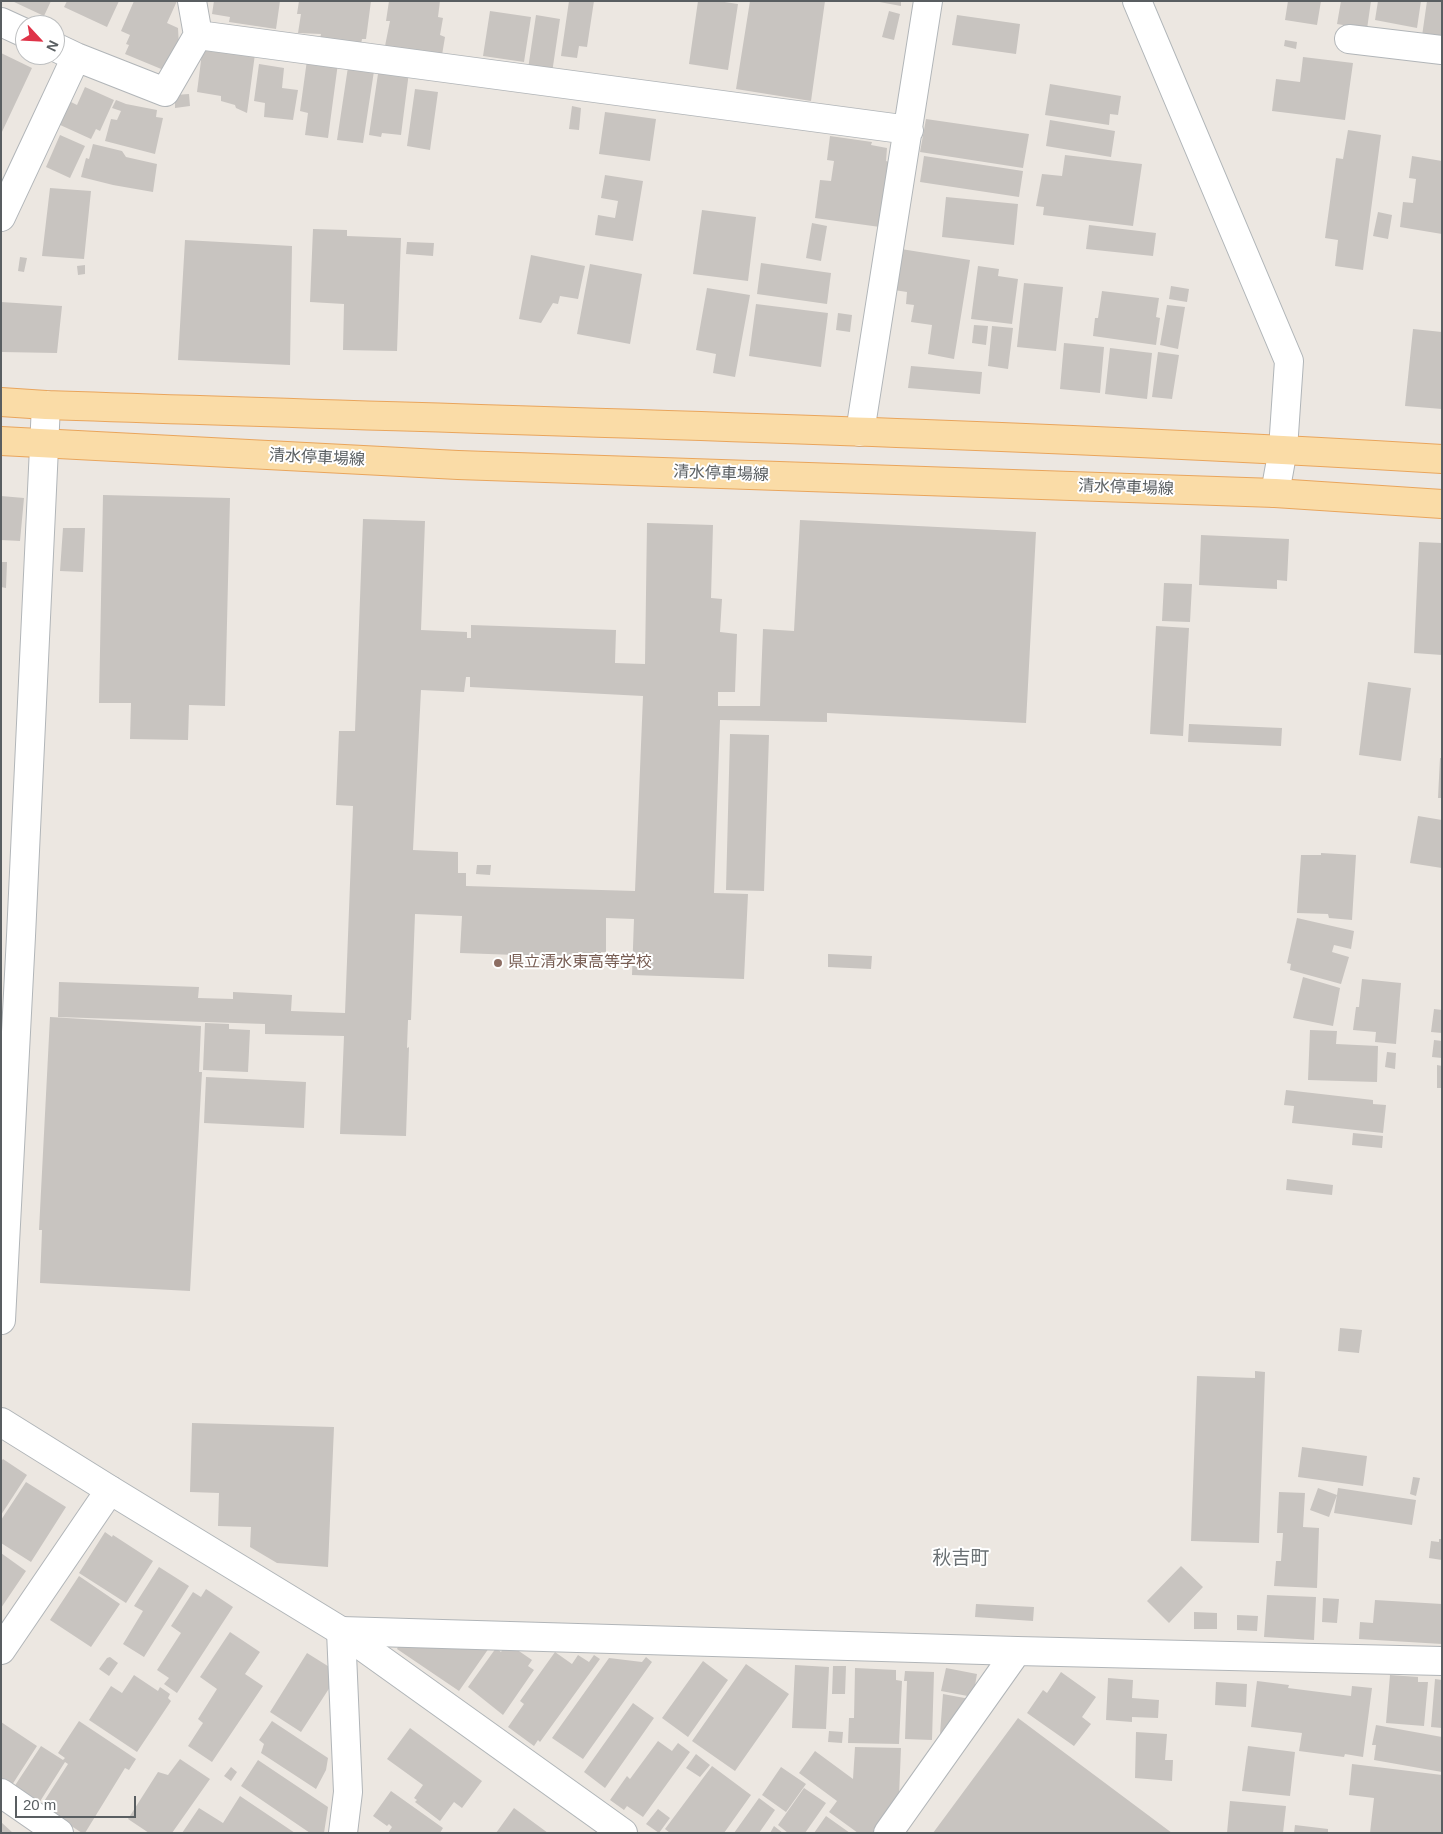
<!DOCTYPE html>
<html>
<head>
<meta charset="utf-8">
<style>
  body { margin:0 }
  #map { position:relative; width:1443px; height:1834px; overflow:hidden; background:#ece7e1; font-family:Helvetica,sans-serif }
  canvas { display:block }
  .frame { position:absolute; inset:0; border:2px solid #595e61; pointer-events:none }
  .north { position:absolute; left:15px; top:15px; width:50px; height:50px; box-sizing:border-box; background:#fff; border:1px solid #bdbfc0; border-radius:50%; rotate:115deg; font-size:14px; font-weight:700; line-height:20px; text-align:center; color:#595e61 }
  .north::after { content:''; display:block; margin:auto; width:18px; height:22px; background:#df3348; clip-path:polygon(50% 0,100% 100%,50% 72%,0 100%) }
  .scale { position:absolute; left:15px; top:1796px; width:121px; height:22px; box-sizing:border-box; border:2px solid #595e61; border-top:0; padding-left:6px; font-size:15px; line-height:18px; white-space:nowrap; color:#595e61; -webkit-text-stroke:4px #fff; paint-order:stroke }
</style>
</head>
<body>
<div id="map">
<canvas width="1443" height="1834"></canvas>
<div class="frame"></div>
<div class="north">N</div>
<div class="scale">20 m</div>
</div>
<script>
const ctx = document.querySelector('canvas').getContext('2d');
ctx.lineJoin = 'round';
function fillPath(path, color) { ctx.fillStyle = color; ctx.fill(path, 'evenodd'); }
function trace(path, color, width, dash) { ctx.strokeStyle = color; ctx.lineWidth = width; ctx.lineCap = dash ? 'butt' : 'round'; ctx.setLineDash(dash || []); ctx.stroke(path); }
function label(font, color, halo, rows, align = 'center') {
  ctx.font = font + ' Helvetica,"Noto Sans JP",sans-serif'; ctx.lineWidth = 4; ctx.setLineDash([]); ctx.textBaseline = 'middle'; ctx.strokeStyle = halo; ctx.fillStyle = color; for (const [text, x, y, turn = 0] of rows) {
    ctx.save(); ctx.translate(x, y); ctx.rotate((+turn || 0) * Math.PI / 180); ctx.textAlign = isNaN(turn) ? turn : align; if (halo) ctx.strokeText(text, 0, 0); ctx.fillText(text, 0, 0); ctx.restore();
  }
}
const building = new Path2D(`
  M12,1H51L44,16Z
  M67,1H119L107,27L64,7Z
  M134,1H177L167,23L178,28L179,47L166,71L125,54L129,45L126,44L130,35L121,31Z
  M214,1H280L276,29L229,22L230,17L212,14Z
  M299,1H371L366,39H362L361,44L320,39L321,34L298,33L301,14H297Z
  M389,1H440L438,17L443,18L440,35L445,37L442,55L385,46L390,21H386Z
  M569,1H594L587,47L579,46L577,58L561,56Z
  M698,1H718L738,4L728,70L689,64Z
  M750,1H825L811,101L736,89Z
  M874,1H901V6Z
  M1288,1H1321L1317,25L1285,20Z
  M1341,1H1371L1367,29L1337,24Z
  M1378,1H1421L1417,28L1375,20Z
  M1427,1H1442V40L1422,36Z
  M490,11L531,17L524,62L483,56Z
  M889,11L900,14L894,40L882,37Z
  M536,15L560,19L552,73L528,69Z
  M957,15L1020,24L1016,54L952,45Z
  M1285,40L1297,42L1296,49L1284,46Z
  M203,45L255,54L247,113L236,108L235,105L221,101V96L197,92Z
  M1,53L32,68L1,134Z
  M1303,57L1353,63L1345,120L1272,111L1276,79L1300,82Z
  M307,60L338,63L328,138L305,135L308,113L300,111Z
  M259,64L284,68L282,88L298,90L293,120L264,117L265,103L254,101Z
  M348,67L374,71L363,143L337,140Z
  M379,67L409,72L401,135L382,133L381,137L369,135Z
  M1050,84L1121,96L1118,115L1110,114L1109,125L1045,115Z
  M85,87L114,100L100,131L96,129L91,139L58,124L69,101L77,105Z
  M415,89L438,92L430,150L407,146Z
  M189,94L190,106L175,108V95Z
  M116,100L126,104L157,110L156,117L163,118L155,154L105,141L111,119L117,120L121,111L112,108Z
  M572,106L581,108L579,130L569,129Z
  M605,112L656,119L650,161L599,154Z
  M926,119L1029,134L1023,168L920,152Z
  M1050,120L1115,131L1111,157L1046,146Z
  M1348,130L1381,135L1363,270L1335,266L1338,240L1325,238L1336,158L1343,159Z
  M60,135L85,146L70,178L46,167Z
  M830,136L872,142L871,145L887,148L886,161L889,162L880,227L815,218L820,180L831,181L834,161L827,160Z
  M93,144L122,151L126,157L157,164L153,192L113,185L81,177L86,158L89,159Z
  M1065,155L1142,164L1133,226L1043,215L1044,207L1036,206L1042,174L1062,176Z
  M924,156L1023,171L1019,197L920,182Z
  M1412,156L1442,161V234L1400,227L1403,202L1413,203L1416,179L1409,178Z
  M605,175L643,181L633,241L595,235L598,215L615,218L618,201L601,198Z
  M50,188L91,191L84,259L42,256Z
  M946,197L1018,204L1014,245L942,237Z
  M702,210L756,217L748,281L693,274Z
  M1378,212L1392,215L1388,239L1373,236Z
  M812,223L827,226L821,261L806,258Z
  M1089,225L1156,233L1153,256L1086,249Z
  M313,229L347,230V236L401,238L397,351L343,350L344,304L310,302Z
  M185,240L292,246L290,365L178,360Z
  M407,242L434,243L433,256L406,254Z
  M901,249L970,260L954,359L928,354L932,325L911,322L914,305L906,304L907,292L894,290Z
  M531,255L585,266L578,299L560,296L558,304L553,303L541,323L519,319Z
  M20,257L27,258L24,272L18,271Z
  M761,263L831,273L827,304L757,294Z
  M590,264L642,274L630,344L577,334Z
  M85,265V274L78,275L77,266Z
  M978,266L999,269L998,276L1018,279L1012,324L971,319Z
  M1024,283L1063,287L1056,351L1017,347Z
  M1171,286L1189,289L1187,302L1169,299Z
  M707,288L750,295L735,377L713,373L716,354L696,350Z
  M1102,291L1159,298L1156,317L1160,318L1156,345L1093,336L1095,318H1098Z
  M1,302L62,306L57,353L1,352Z
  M756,304L828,313L821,367L749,356Z
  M1167,305L1185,307L1178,349L1160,345Z
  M838,313L852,315L850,332L836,330Z
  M974,325L988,326L986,345L972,343Z
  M992,326L1013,328L1008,369L988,366Z
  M1413,329L1442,332V409L1405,406Z
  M1064,343L1104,347L1100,393L1060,389Z
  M1110,348L1152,353L1147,399L1105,394Z
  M1158,352L1179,355L1172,399L1152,397Z
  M911,366L982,372L980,394L908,388Z
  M103,495L230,498L225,706L189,705L188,740L130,739L131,703H99Z
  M1,496L24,498L20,541L1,540Z
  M363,519L425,521L421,630L467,632V638H471V625L616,630L615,663L645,664L647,523L713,525L711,598L722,599L720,632L737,634L735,692H718V706H760L763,629L794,631L800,520L1036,532L1026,723L827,713V722L720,720L714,893L748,894L744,979L632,975L634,919L606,918V952H601V958L460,953L462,916L415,914L411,1020H408L407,1048L409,1047L406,1136L340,1134L344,1036L265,1034V1024L58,1017L59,982L199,987L198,998L233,999V992L292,995L291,1011L345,1013L353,806L336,805L339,731H355ZM466,677H470V687L643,696L635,891L466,886V873H458V852L413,850L421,690L464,692Z
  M63,528H85L83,572L60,571Z
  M1201,535L1289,539L1287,581L1277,580V589L1199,585Z
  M1419,542L1442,543V655L1414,653Z
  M1,562H7L6,588L1,587Z
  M1164,583L1192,584L1190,622L1162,621Z
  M1156,626L1189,628L1183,736L1150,734Z
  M1368,682L1411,688L1401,761L1359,755Z
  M1189,724L1282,728L1281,746L1188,742Z
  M730,734L769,735L764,891L726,890Z
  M1440,758H1442V798H1438Z
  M1418,816L1442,820V868L1410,863Z
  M1321,853L1356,855L1352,920L1329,918L1328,914L1297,913L1301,855H1321Z
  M477,865H491L490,875L476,874Z
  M1297,918L1354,931L1351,949L1334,945L1332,952L1349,957L1341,984L1290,970L1291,964L1287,963Z
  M828,954L872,956L871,969L828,967Z
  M1303,977L1340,988L1333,1026L1293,1018Z
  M1362,979L1401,983L1396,1044L1375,1042L1376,1032L1353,1030L1356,1007H1359Z
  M1434,1009L1442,1010V1033L1431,1032Z
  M50,1017L201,1026L199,1072H202L190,1291L40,1283L42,1230H39Z
  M205,1023L229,1024V1029L250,1030L248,1072L203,1070Z
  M1310,1030L1337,1031L1336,1044L1378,1046L1377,1082L1308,1080Z
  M1434,1040L1442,1041V1058L1432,1057Z
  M1387,1052L1396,1053L1395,1069L1385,1067Z
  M1437,1065L1442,1066V1088H1437Z
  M206,1077L306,1082L304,1128L204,1123Z
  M1286,1090L1373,1100V1104L1386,1105L1383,1133L1292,1123L1294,1106L1284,1105Z
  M1353,1133L1383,1136L1382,1148L1352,1145Z
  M1287,1179L1333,1185L1332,1195L1286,1190Z
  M1340,1328L1362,1330L1359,1353L1338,1351Z
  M1255,1371L1265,1372L1259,1543L1191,1541L1197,1376L1255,1378Z
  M192,1423L334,1427L328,1567L277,1563L250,1547L251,1527L218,1526L219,1493L190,1492Z
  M1302,1447L1367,1456L1363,1486L1298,1477Z
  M3,1459L27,1475L1,1515V1461Z
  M1413,1477L1420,1478L1416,1496L1410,1494Z
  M26,1482L66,1507L31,1562L1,1543V1520Z
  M1318,1488L1337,1495L1338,1488L1416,1500L1412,1525L1334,1513L1337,1495L1329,1517L1310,1510Z
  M1279,1492L1305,1493L1303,1527L1319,1528L1317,1588L1274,1586L1276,1561H1281L1283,1533H1277Z
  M105,1532L112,1537L113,1535L153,1561L126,1603L79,1573Z
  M1439,1539H1442V1560L1429,1558L1431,1541L1439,1542Z
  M1,1553L26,1571L1,1608Z
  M1181,1566L1203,1587L1169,1623L1147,1601Z
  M159,1567L189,1586L144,1657L123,1644L143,1611L134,1606Z
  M79,1576L120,1604L91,1647L50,1620Z
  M206,1589L233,1607L177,1693L164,1684L169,1678L157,1670L181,1633L171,1626L193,1592L201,1597Z
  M1267,1595L1316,1597L1314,1640L1264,1637Z
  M1323,1598L1339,1599L1337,1623L1322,1622Z
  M1375,1600L1442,1604V1644L1359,1639L1360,1622L1373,1623Z
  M976,1604L1034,1607L1033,1621L975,1617Z
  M1194,1612L1217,1613V1629H1194Z
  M1237,1615L1258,1616L1257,1631L1237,1630Z
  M230,1632L260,1652L245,1674L263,1686L212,1762L188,1746L203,1723L198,1719L217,1689L200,1677Z
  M399,1645L489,1648L459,1691L397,1649Z
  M504,1647L516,1649L532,1660L528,1666L534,1670L503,1715L468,1687L496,1648L501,1652Z
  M555,1652L572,1664L578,1655L589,1662L594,1655L600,1659L540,1742L538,1740L534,1746L508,1727L524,1704L520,1701Z
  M307,1653L331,1668L330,1687L301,1732L270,1712Z
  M110,1657L118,1663L109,1676L99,1669L107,1658Z
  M646,1657L652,1662L583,1759L552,1738L609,1658L642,1662Z
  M703,1661L728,1680L688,1737L662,1718Z
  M746,1664L789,1694L735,1771L692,1741Z
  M795,1665L829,1667L826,1729L792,1728Z
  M833,1666H846L845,1694H832Z
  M855,1668L896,1670V1680L902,1681L899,1744L848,1743L849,1718H854Z
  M946,1668L977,1674L973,1697L941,1691Z
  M905,1671L934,1672L932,1740L905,1739L907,1681H904Z
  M1061,1672L1096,1697L1082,1717L1091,1724L1074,1746L1027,1713L1043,1690L1047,1693Z
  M134,1675L158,1691L160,1687L170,1694L168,1698L171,1701L137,1752L89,1720L111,1686L122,1693Z
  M1390,1675L1418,1677V1682H1428L1424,1726L1386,1723Z
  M1108,1678L1133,1680L1132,1698L1159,1700L1158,1718L1132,1717V1722L1106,1720Z
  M1435,1679L1442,1680V1728L1431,1727Z
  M1257,1681L1289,1685L1288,1688L1351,1696L1352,1686L1372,1688L1363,1757L1345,1754L1344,1757L1299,1751L1302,1733L1251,1727Z
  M1216,1682L1247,1684L1246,1707L1215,1705Z
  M943,1694L970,1699L945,1734H940Z
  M633,1703L654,1718L605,1788L584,1772Z
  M1018,1718L1172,1833H933Z
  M79,1721L136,1759L129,1770L125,1768L85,1833H82L41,1806L68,1764L65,1762L39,1803L14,1787L41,1746L63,1760L65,1758L58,1753Z
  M272,1721L328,1758L326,1770L316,1789L261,1753L264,1744L259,1740Z
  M1,1722L37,1746L12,1785L1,1778Z
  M1376,1725L1442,1737V1772L1374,1760L1376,1745H1372Z
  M410,1728L482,1781L462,1808L454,1802L440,1821L415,1802L417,1800L414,1798L423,1785L387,1759Z
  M829,1731L843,1732L842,1743L828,1742Z
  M1136,1732L1167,1734L1165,1760H1173L1172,1781L1135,1778Z
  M658,1741L672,1751L678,1743L690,1752L643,1817L627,1806L624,1810L610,1800L627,1776L630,1779Z
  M1248,1746L1295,1752L1290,1796L1242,1791Z
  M855,1747L901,1748L899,1796L874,1833H858L829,1812L837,1801L799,1773L815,1751L853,1779Z
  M696,1754L710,1765L700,1777L686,1768Z
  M180,1759L210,1779L172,1833H149L128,1819L158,1772L168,1775Z
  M258,1760L328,1807L324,1833H310L241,1786Z
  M1352,1764L1442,1775L1441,1833H1370L1374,1798L1349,1795Z
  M712,1766L751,1795L724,1833H670L665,1829Z
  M231,1767L237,1772L231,1781L224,1776Z
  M781,1767L806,1784L786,1812L762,1795Z
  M804,1788L826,1803L805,1833H788L778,1825Z
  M391,1791L443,1828L440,1833H388L392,1827L389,1824L387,1826L373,1816Z
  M240,1796L295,1833H182L199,1808L223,1823Z
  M759,1798L775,1810L759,1833H734Z
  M1230,1801L1286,1806L1283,1833H1227Z
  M514,1808L548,1833H496Z
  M658,1809L670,1818L659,1833L646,1824Z
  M826,1816L850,1833H814Z
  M1,1822L13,1833H1Z
  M1295,1825L1328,1829V1833H1294Z
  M774,1826L783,1833H770Z`);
const street = new Path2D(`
  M1,22L25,33
  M198,35L909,130
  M1349,39L1442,50
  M76,57L165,92L198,35L192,1
  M1,217L76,57L55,47
  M860,432L928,1
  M1,1320L21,936L46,405
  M1,1650L110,1490
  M1,1793L59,1833
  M343,1833L348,1792L341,1631L1017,1651L1442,1661
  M888,1833L1017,1651`);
const secondary = new Path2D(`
  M1137,1L1289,361L1283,449L1275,493
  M1,1422L110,1490L341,1631L623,1833`);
const primary = new Path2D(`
  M1,402L46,405C511,421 977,431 1442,459
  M1,441L458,465L1275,493L1442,504`);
const markers = [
  [498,963,5,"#8d6e63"]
];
const streetNames = [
  ["清水停車場線",317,458,3],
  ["清水停車場線",721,474,2],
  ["清水停車場線",1126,488,2]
];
const educationNames = [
  ["県立清水東高等学校",508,963]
];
const quarterNames = [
  ["秋吉町",961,1559]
];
fillPath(building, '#c8c4c0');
trace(street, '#b1b5b8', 30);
trace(secondary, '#b0b5b8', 30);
trace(primary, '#e9a55c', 30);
trace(street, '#fff', 28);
trace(secondary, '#fff', 28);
trace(primary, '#fadca7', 28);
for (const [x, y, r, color] of markers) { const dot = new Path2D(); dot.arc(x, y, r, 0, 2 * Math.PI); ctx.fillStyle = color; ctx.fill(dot); trace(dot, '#fff', 2); }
label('16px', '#595e61', '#fff', streetNames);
label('16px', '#785e54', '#fff', educationNames, 'left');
label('19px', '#6a7073', '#fff', quarterNames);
</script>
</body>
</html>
